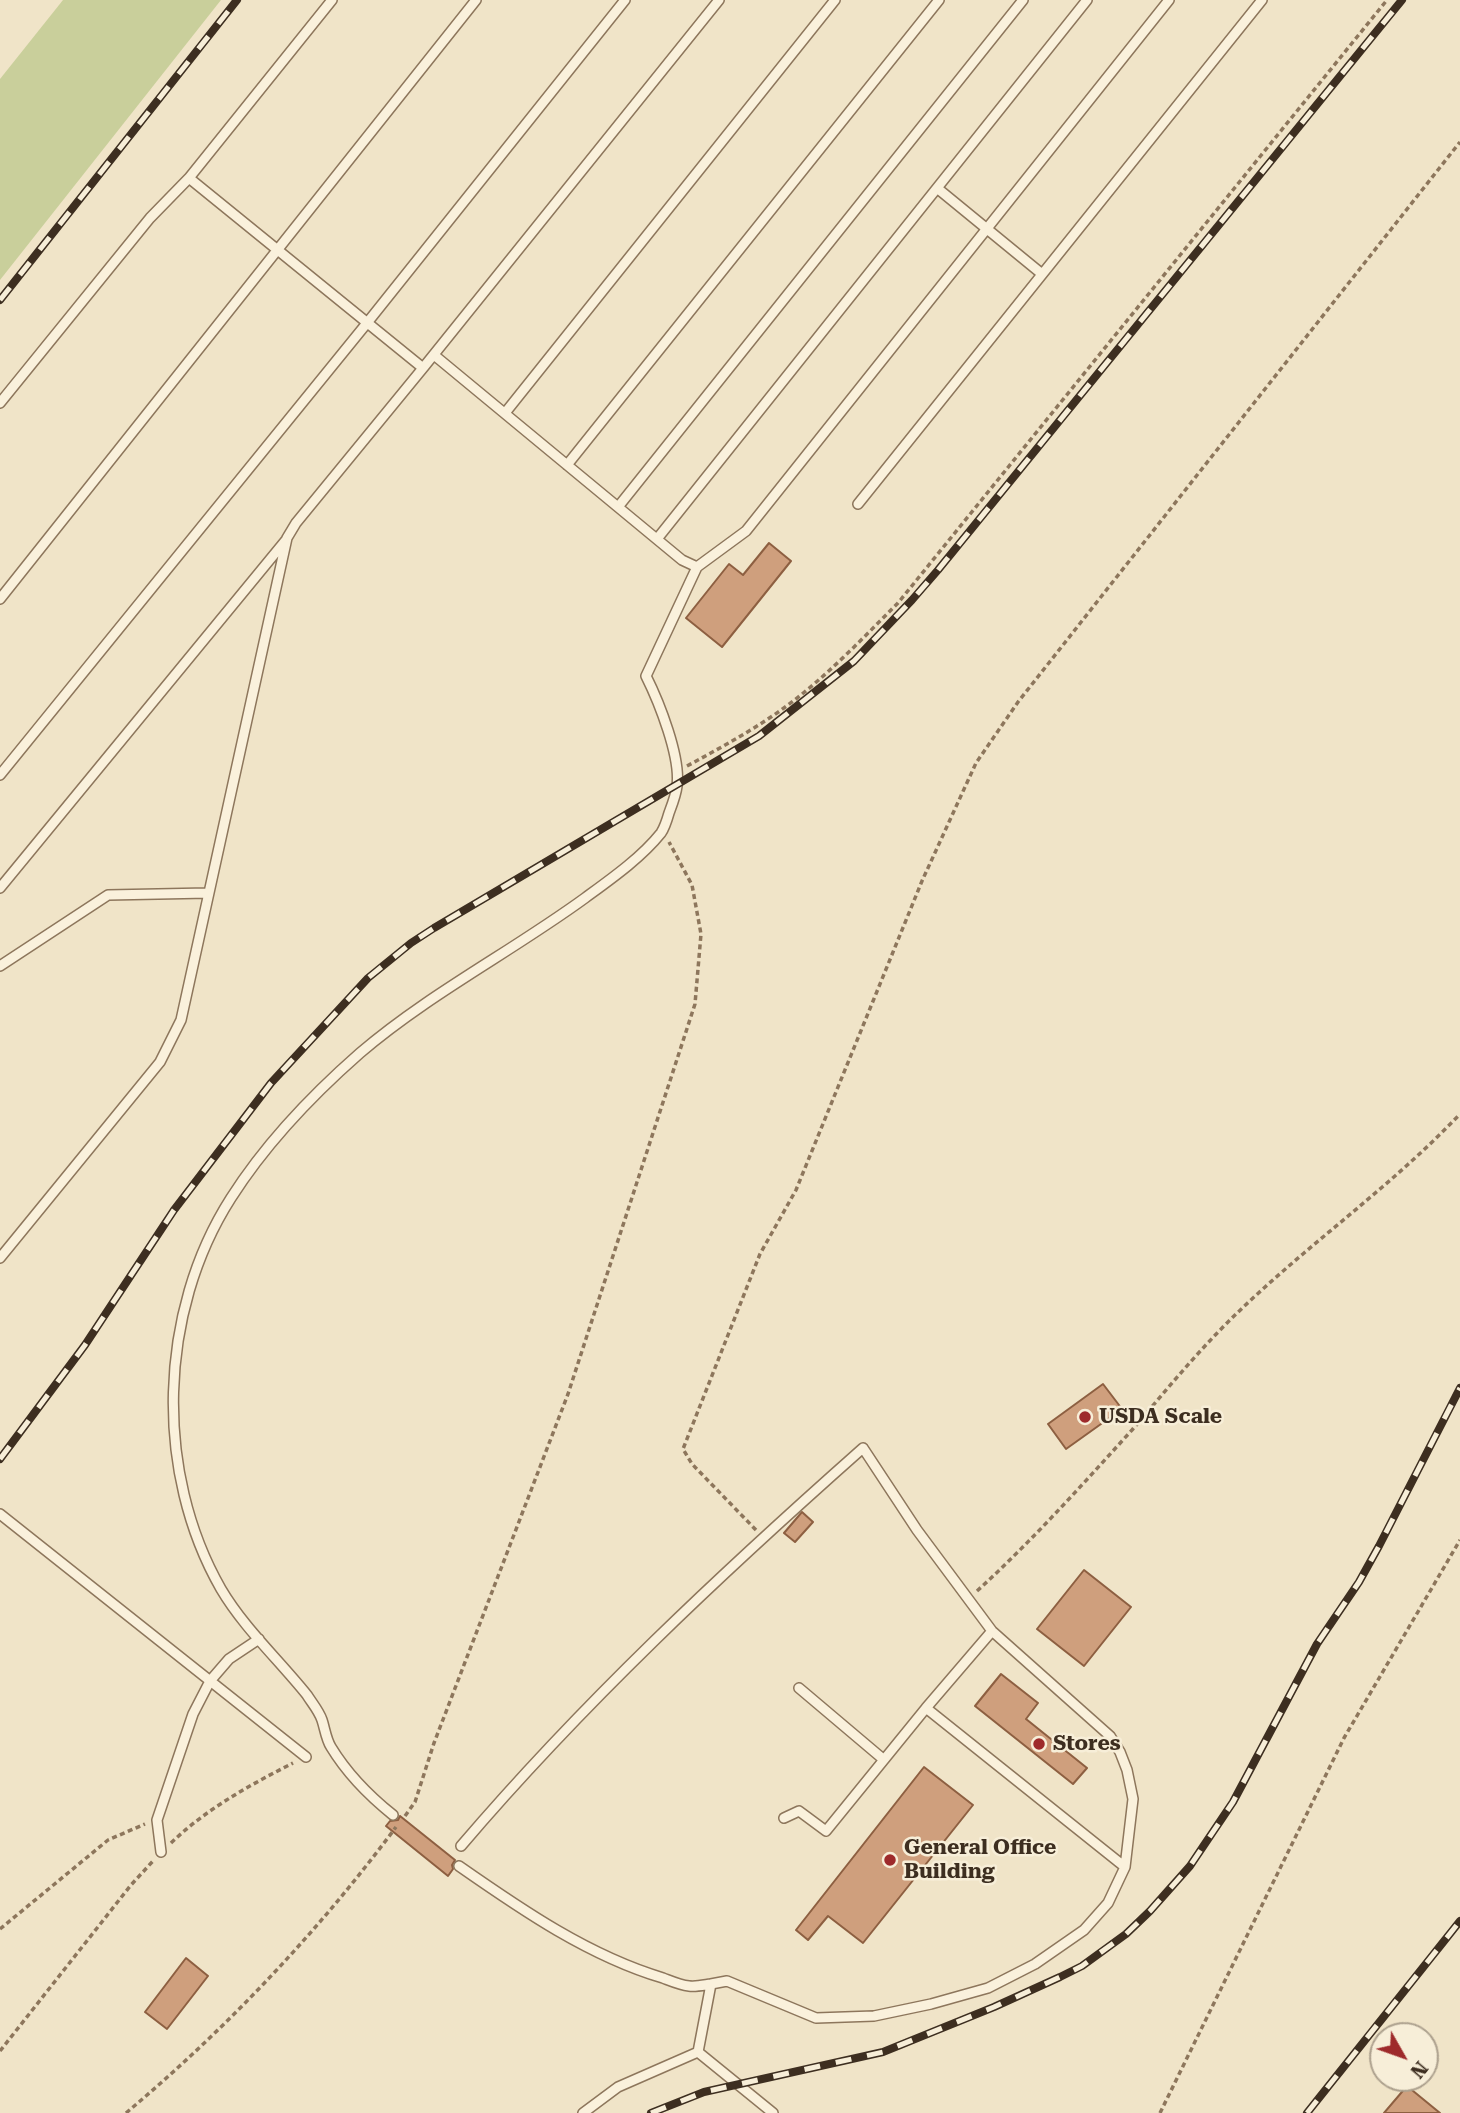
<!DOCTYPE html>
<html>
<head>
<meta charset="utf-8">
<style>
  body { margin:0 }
  #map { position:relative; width:1460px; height:2113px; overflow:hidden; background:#f0e4c8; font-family:"Roboto Serif",serif }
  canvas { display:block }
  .north { position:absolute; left:1369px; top:2022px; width:70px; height:70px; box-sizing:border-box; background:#f7eed8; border:2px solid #ada18e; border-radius:50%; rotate:130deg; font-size:19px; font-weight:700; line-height:28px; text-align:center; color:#3d2e20 }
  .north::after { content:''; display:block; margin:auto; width:24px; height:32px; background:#9e2a2b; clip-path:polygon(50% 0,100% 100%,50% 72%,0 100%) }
</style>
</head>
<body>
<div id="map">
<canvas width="1460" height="2113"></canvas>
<div class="north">N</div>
</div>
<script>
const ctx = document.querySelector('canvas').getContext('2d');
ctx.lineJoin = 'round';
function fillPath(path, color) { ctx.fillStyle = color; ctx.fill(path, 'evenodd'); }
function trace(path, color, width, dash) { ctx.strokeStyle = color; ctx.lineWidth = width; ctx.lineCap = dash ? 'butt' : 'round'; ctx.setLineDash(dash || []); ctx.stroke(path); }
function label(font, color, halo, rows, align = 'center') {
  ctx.font = font + ' "Roboto Serif",serif'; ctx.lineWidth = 5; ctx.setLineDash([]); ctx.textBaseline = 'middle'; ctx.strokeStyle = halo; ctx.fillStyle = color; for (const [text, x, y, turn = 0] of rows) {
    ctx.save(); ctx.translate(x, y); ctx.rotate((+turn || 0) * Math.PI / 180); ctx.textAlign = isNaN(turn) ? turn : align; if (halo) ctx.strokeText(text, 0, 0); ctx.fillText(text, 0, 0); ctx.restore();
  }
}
const green = new Path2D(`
  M63,0H221L0,280V79Z`);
const building = new Path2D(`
  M769,543L791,561L722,647L686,618L729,564L743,575Z
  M1103,1384L1122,1409L1066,1449L1048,1424Z
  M802,1512L813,1522L795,1542L784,1533Z
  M1084,1570L1131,1607L1084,1666L1037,1629Z
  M1001,1674L1038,1703L1026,1719L1087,1768L1073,1784L975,1706Z
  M924,1767L973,1805L863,1943L828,1916L808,1940L796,1930Z
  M400,1816L455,1860L452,1865L453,1869L448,1876L386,1826L390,1821L398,1820Z
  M186,1958L208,1976L167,2029L145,2012Z
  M1407,2086L1440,2113H1384Z`);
const path = new Path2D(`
  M687,766C722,747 757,728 788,705C828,675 863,638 898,603L1387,0
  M756,1530L692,1464L683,1449L760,1254L796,1190L922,881L976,763L1018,702L1460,142
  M977,1591C1032,1541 1082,1485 1132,1430C1163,1394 1193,1357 1227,1323C1301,1249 1388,1190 1460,1114
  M405,1816L415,1802L434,1743L568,1394L695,1004L701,934L692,885L669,842
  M171,1843C206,1809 250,1785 293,1763
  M0,1929L108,1840L145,1824
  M0,2051L131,1885L153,1861
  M126,2113C226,2029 318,1932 396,1827
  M1160,2113L1344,1738L1460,1540`);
const lane = new Path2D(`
  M332,0L189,178L423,368L719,0
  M937,188L1042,274
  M0,403L150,218L189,178
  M505,413L835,0
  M567,465L939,0
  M858,504L1262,0
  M618,507L1023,0
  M657,539L1087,0
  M697,567L746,531L1169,0
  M0,599L476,0
  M0,775L367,323L625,0
  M0,888L286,540
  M0,966L108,895L208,893
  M0,1258L160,1062L181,1020L287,538L296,523L423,368
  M0,1514L306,1757
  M799,1688L883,1759
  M926,1708L992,1631
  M393,1815C368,1795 348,1775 331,1747C326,1739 325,1729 322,1720C319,1711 312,1703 307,1695C279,1660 244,1628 221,1589C154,1472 158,1312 231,1198C266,1143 311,1096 360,1053C429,994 511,952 585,898C611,879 641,858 661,833C665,827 667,820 669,813C672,805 676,795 677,786C681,757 659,702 646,676L697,567L682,560L434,355
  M784,1818L799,1811L826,1831L926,1708L1125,1867
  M461,1846C583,1703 722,1573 863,1448L917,1530L992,1631L1110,1736L1120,1752L1127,1770L1133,1799L1125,1867L1108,1903L1084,1930L1035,1964L988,1988L931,2004L874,2016L816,2018L727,1981L711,1984L698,2052L773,2113
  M161,1852L157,1820L193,1714L210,1681L229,1659L259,1639
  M459,1866C522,1910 589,1956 663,1978C671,1981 680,1985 689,1986C696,1987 704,1985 711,1984
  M583,2113L618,2087L698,2052`);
const rail = new Path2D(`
  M0,300L237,0
  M0,1459L85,1345L174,1210L271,1083L368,978L411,943L434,928L759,736L854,661L912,600L938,570L1402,0
  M651,2113L704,2092L883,2052L994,2007L1060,1977L1082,1966L1126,1934L1150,1911L1190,1866L1233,1802L1317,1644L1359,1582L1379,1546L1460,1388
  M1307,2113L1460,1921`);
const markers = [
  [1085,1417,7,"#9e2a2b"],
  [1039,1744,7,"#9e2a2b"],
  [890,1860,7,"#9e2a2b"]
];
const poiNames = [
  ["USDA Scale",1099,1417],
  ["Stores",1053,1744],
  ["General Office",904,1848],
  ["Building",904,1872]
];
fillPath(green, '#c9cf9b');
fillPath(building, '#cf9f7d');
trace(building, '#8d5f41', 2);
trace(lane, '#8d765c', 12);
trace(path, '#8d765c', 3.5, [5, 3.5]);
trace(lane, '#faf1dc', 9);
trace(rail, '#3d2e20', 8);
trace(rail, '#f7eed8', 5, [16]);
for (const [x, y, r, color] of markers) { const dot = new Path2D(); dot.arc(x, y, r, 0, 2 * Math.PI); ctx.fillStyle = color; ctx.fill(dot); trace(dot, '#f7eed8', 2.5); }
label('bold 21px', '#3d2e20', '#f7eed8', poiNames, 'left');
</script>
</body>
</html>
